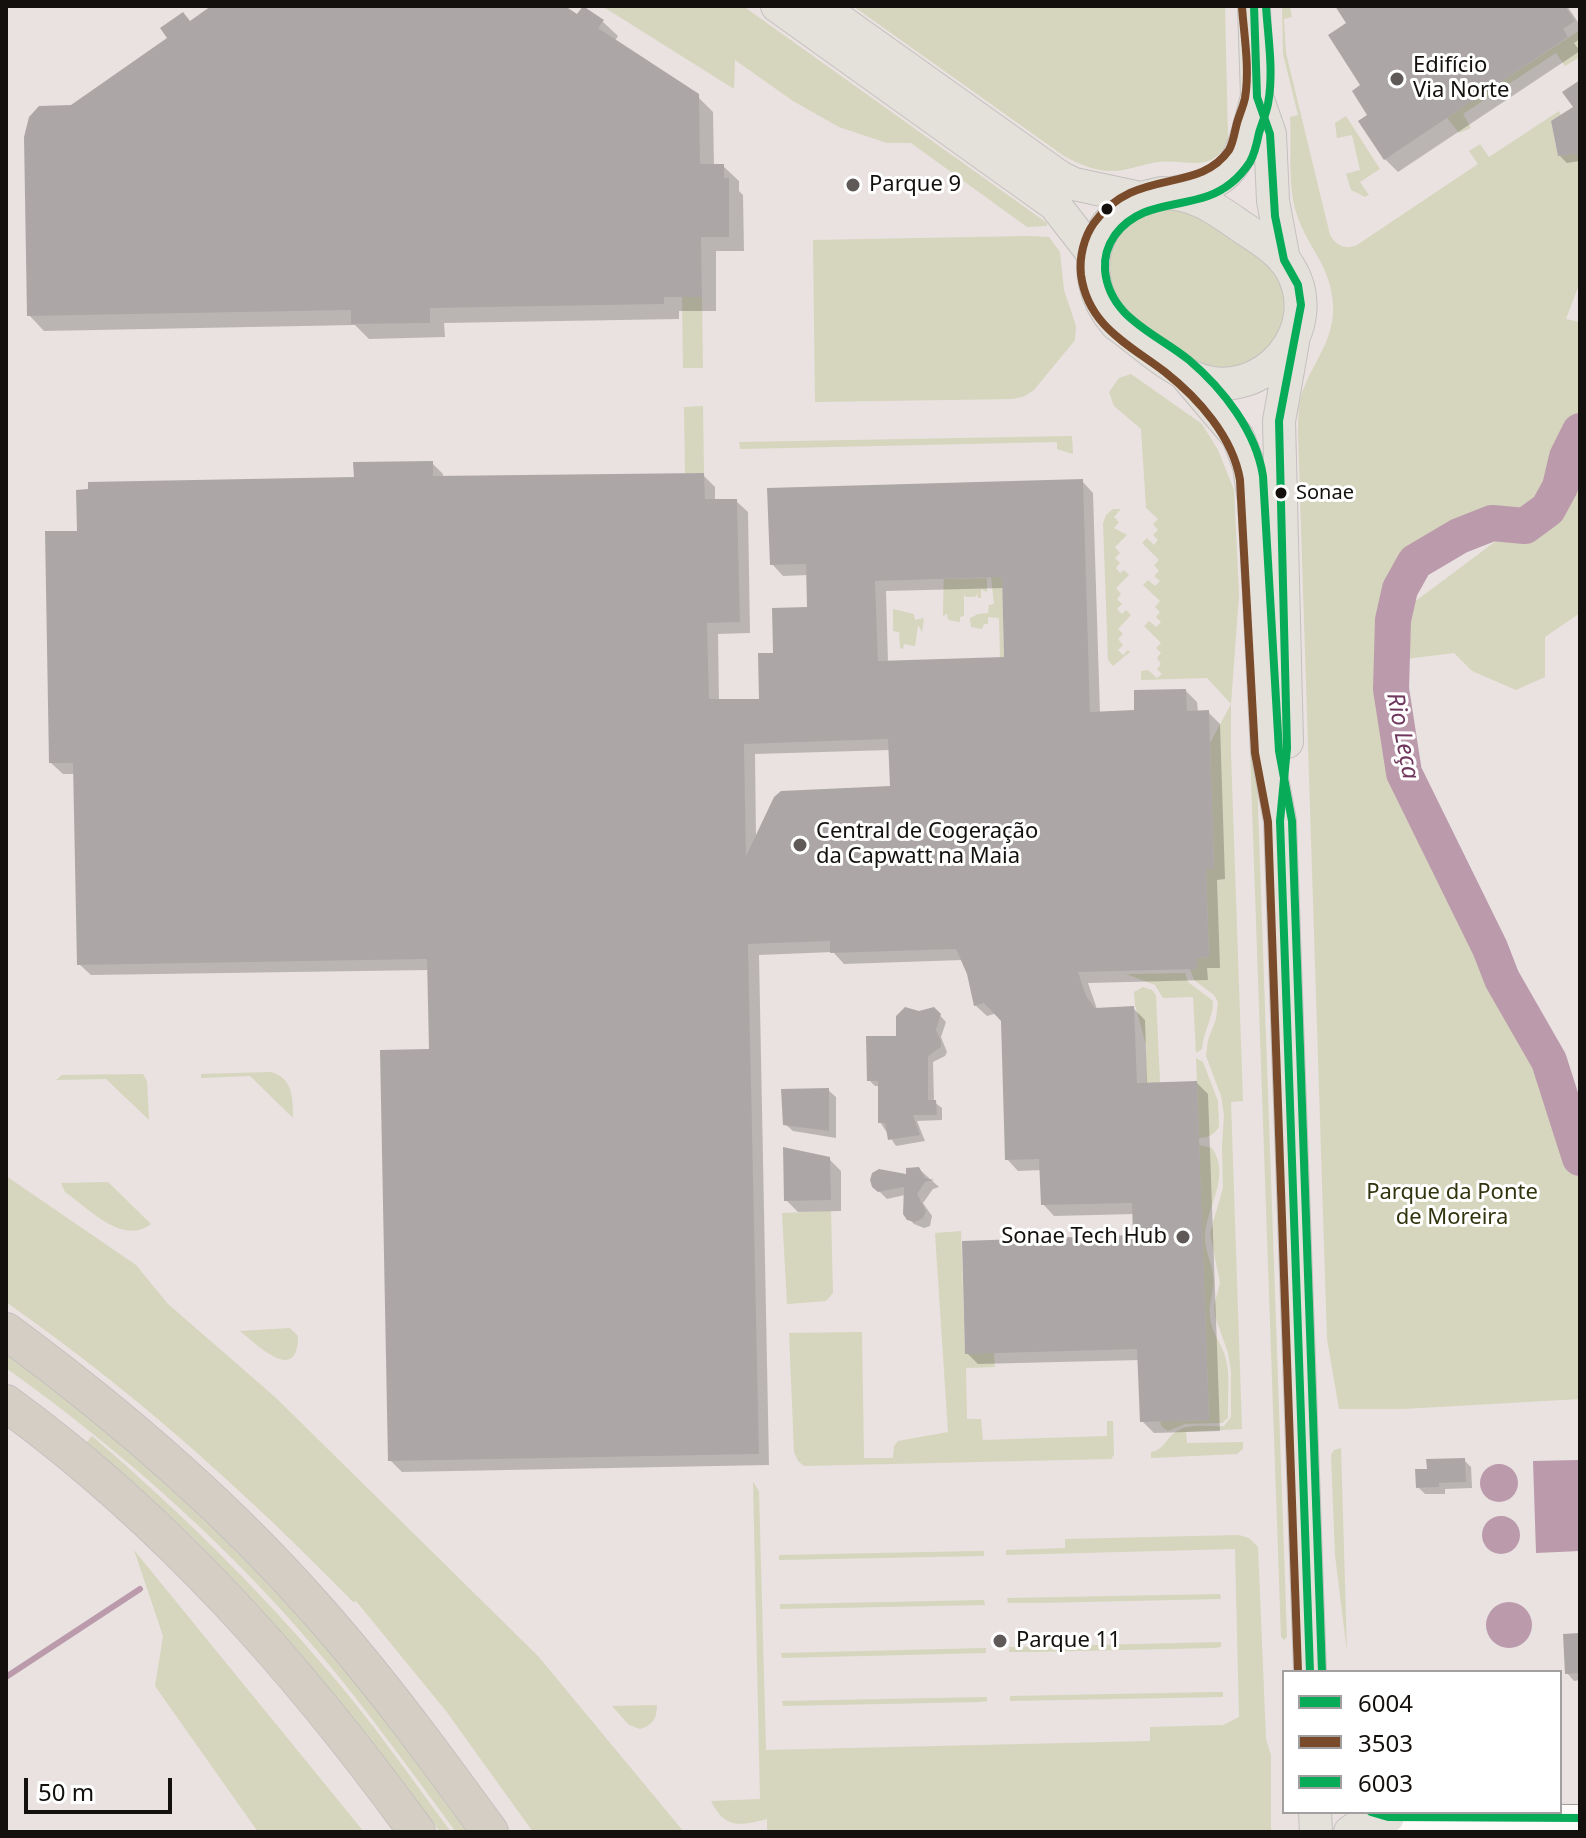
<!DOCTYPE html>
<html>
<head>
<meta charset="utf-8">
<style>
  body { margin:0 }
  #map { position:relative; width:1586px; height:1838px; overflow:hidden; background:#e9e2e0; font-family:"Noto Sans",sans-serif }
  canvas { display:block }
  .frame { position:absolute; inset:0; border:8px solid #14100e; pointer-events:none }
  .legend { position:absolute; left:1282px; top:1670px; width:280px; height:144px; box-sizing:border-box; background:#fff; border:2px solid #a19f9f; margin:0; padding:10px 14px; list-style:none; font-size:24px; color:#14100e }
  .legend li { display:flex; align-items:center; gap:16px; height:40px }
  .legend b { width:40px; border:2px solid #a19f9f }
  .scale { position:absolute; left:24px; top:1778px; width:148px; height:36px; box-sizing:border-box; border:4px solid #14100e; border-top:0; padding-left:10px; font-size:24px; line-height:28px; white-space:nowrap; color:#14100e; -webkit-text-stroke:6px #fff; paint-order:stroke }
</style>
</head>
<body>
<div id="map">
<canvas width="1586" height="1838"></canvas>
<div class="frame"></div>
<ul class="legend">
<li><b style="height:10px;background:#07ab58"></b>6004</li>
<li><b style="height:10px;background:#7a4b2a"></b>3503</li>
<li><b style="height:10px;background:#07ab58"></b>6003</li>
</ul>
<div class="scale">50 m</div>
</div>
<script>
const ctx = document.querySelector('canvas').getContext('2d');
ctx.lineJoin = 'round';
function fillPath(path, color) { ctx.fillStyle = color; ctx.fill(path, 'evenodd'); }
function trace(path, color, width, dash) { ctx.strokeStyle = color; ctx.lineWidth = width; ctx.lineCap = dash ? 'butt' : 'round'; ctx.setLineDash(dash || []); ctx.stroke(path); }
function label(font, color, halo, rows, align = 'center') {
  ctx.font = font + ' "Noto Sans",sans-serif'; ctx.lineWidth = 6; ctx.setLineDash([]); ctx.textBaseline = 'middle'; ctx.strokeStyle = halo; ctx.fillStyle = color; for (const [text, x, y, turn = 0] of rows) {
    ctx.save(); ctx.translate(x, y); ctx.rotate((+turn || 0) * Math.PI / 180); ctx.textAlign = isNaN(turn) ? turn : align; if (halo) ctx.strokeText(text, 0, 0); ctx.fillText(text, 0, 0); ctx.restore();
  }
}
const green = new Path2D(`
  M602,6H743L1047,223V226L1027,227L911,143H887L839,127L793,101L735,60L734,89Z
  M853,6H1225L1228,139C1214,175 1188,159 1159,162C1147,163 1135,168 1123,170C1102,174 1082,166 1064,156Z
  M1282,6H1290L1292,17L1284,19L1286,53L1330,235C1337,246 1345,250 1357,245L1478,164L1469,151L1480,144L1489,157L1559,111L1561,115L1551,121L1558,156L1580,153V282L1566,319L1580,322V419L1553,485L1534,502L1528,516L1520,522L1472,516L1419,547L1393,586L1382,612V642L1400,785L1498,995L1545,1076L1580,1182V1399L1403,1409H1339L1327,1339L1298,433C1298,421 1298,408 1301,396C1311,364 1335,341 1333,305C1331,266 1308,248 1297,215C1287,185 1292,148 1290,117L1298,115L1283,54Z
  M1580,30V57L1565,66L1556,53L1463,114L1471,128L1459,133L1447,118L1459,110L1457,106L1470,102Z
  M1346,116L1380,169L1360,182L1369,195L1365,197L1351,190L1346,174L1360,170L1352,135L1337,138L1335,123Z
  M1172,207L1199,215L1267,264L1275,273L1285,296L1284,321L1267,352L1231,369L1197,363L1126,315L1116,302L1106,270L1114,238L1138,215Z
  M1027,236L1049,237L1060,252L1064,290L1076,326L1075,340L1071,345L1034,390L1025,396L1013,399L815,402L813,240Z
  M682,297H702L703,368H683Z
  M1131,374L1202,424L1218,450L1234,490L1239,595L1231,704V754L1243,1101L1231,1102L1242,1429L1186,1432L1187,1443L1243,1442V1449L1237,1454L1151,1458V1452C1164,1450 1166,1438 1177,1431C1190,1423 1209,1427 1224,1426L1231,1417V1371L1228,1353L1215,1316L1214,1306L1220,1283L1210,1233L1223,1188L1222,1147L1224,1115L1221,1096L1206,1056L1208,1040L1216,1019L1218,1002L1214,995L1194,980L1190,969L1197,968V958L1209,957L1206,869L1214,868L1210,743L1231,704L1207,678L1141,680V671L1148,670L1157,678L1162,674L1157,669L1161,664L1157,658L1161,653L1156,648L1161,643L1144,626L1149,621L1156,627L1161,622L1156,617L1160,612L1155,607L1160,601L1143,585L1148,580L1155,586L1160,581L1154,576L1159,571L1154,565L1159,560L1142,543L1147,538L1154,545L1158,540L1153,535L1158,530L1153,524L1158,519L1146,508L1141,429L1114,406L1109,392L1119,378Z
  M703,406L704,473L685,474L684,407Z
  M1072,436L1073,454L1057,449V442L742,449H740L739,442Z
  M1580,454V613L1545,637V677L1516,690L1472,671L1454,653L1406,659V615L1413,603L1496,541L1512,539L1557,518Z
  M1113,509H1121L1114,517L1119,522L1114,528L1127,535L1115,547L1120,553L1115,558L1120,563L1116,568L1120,573L1124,570L1129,575L1116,588L1121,594L1117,599L1122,604L1117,609L1122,614L1126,610L1131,615L1118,629L1123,634L1118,639L1123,645L1118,650L1123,655L1128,650L1130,652L1113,666L1108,660L1103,523L1106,515Z
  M944,557L946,579L987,578V592L981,589V598H978L977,594L975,597H966L964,594V616L960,617V622L948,620L947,613L943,617Z
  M991,577H1002L1004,657H1000L999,618L988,617V624H984L982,629L971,627L970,618L978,614L988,613L989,605L994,604Z
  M893,609L914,614L915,620L924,618L922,632L918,625L915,646L904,644L903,649L900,648L899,632L893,631Z
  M1253,748L1256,751L1287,1637L1284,1640L1281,1637L1250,750Z
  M1185,973L1188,982L1213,1001C1213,1019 1203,1032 1202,1049L1196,1053L1193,997L1163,998L1155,985L1126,974Z
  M1143,987L1152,990L1156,995L1160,1082L1146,1087V1045L1135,1005L1134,992Z
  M1196,1058L1203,1062L1218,1101L1219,1127C1214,1135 1208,1138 1199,1138Z
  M271,1072C293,1078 293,1098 293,1118L250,1076L201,1078V1074Z
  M143,1074L147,1081L149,1120L106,1079L56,1080L62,1075Z
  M1199,1145L1212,1148C1232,1177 1205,1208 1205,1238C1205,1250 1211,1261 1213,1274C1216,1289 1208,1302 1210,1316C1211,1332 1221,1342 1225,1356C1231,1374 1227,1399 1228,1418L1222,1423L1185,1424L1168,1431L1161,1426L1160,1419L1170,1421L1209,1420Z
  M6,1176L136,1265L168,1304L275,1397L538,1656L684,1832H533L446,1711L356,1601L353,1602C246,1492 132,1390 6,1302Z
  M108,1182L151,1224C123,1246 88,1208 65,1192L61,1183Z
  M831,1211L833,1293L826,1301L787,1304L782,1213Z
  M961,1231L965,1353H994L995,1367L966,1368L967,1419H981L983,1440L1107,1436V1421H1113L1114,1455L1111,1459L804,1466L798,1461L794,1452L789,1333L862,1332L864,1458H893L894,1446L898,1441L948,1432L935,1233Z
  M290,1328L298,1336C298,1386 256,1344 240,1331Z
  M6,1354C126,1442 234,1541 331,1654C380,1710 423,1772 467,1832H456C416,1778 377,1724 335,1672C240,1556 128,1455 6,1368Z
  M92,1436C177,1509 257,1587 329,1672C373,1723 411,1778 451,1832H440C336,1691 224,1553 86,1443Z
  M1341,1448L1347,1652L1335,1555L1331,1455L1334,1450Z
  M753,1482L759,1491L766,1750L1150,1741V1727L1223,1725L1239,1717L1235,1549L1006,1555V1550L1065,1548V1539L1239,1535L1249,1538L1258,1547L1266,1739L1271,1755V1832H767V1819C739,1826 725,1829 711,1801L760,1799Z
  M134,1550L364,1832H258L155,1686L163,1636Z
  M977,1551H984V1556L779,1560V1555Z
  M1220,1594L1221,1599L1037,1603H1008L1007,1598Z
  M984,1600L985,1605L780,1609V1604H787Z
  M1221,1642V1647L1214,1648L1031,1652H1009V1647Z
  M986,1648V1653L782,1658L781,1653Z
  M1215,1692H1223V1697L1010,1701V1696Z
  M987,1697V1701L980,1702L783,1706L782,1701Z
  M657,1705C657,1718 653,1725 640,1729L629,1725L612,1706Z`);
const water = new Path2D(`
  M1578,1460L1580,1551L1536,1553L1533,1461Z
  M1480 1483a19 19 0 1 1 38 0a19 19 0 1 1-38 0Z
  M1482 1535a19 19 0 1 1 38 0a19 19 0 1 1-38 0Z
  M1486 1625a23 23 0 1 1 46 0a23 23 0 1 1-46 0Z`);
const shadow = new Path2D(`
  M215,6H561L577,17L602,21L618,36L615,41L697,96L713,112L714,166H723L739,181V191L743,195L744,251H716V311H679V319L444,323L445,337L369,339L355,325L44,331L29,315L71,107Z
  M1337,6H1567L1580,25V39L1574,43L1580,51L1398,172L1385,159L1370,116L1349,24Z
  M1580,90V161L1567,163L1560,156Z
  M432,463L443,474V478L703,475L715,487V501H736L748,512L750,633L718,634L719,701H761L775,655L809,609L808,575L783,576L772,564L1082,481L1093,493L1100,713L1137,712L1186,691L1197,702L1198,712H1208L1220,724L1225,879L1217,880L1220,968H1207L1208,980L1088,983L1097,1009L1133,1008L1145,1020L1147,1085L1197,1083L1208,1094L1220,1431L1154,1433L1142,1421L1140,1360L978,1364L967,1353L1136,1237L1135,1214L1054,1216L1043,1204L1042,1170L1018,1171L1007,1159L1003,1020L997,1013L987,1016L975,1005L969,973L963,960L844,964L833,952L759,955L769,1465L402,1472L390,1460L431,1051L429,970L91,975L79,964L75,774H63L51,763L79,533ZM1004,588L1006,659L888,662L886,591ZM890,750L892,788L756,839L755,754Z
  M934,1009L946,1022L941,1037L947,1052L945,1056L933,1062L934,1102L942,1108V1120L917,1121L925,1141L896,1146L880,1122V1086H875L869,1080L919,1013Z
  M828,1090L836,1097V1138L793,1131L785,1124Z
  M829,1159L841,1171V1211L798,1212L786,1200Z
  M919,1169L939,1187L933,1189L923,1203L932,1216L930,1226L924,1228L914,1224L906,1216L905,1195L887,1199L874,1186L908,1176Z
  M1464,1460L1471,1467L1472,1488L1445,1489V1494H1425L1418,1487L1429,1470Z
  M1580,1635V1680L1574,1681L1567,1673Z`);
const stream = new Path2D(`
  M6,1677L140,1589`);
const river = new Path2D(`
  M1580,431L1567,457L1560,487L1548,509L1525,526L1492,523L1459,536L1415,562L1400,589L1393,620L1391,689L1404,773L1490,948L1502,979L1549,1061L1580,1158`);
const building = new Path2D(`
  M211,6H565L577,14L583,6L604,20L598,28L699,94L700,164H724V178H729V237H701L702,297H664V304L430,308V323L351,324V310L27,316L24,137L29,117L39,106L71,105L167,38L160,28L183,12L190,21Z
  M1335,6H1565L1575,21L1563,29L1568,37L1384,160L1358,121L1367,115L1352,91L1360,85L1328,35L1346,23Z
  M1580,80V153L1558,156L1551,121L1573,107L1562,92Z
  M433,461V476L704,473L705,499H737L740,622L707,623L709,699H759L758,653H773L772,608L807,607L806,564L770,565L767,488L1083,479L1090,712L1134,710V690L1186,689L1187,711L1209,710L1214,869H1206L1209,957L1197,958V969L1078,972L1086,996L1095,1008L1134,1006L1137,1083L1197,1081L1209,1420L1140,1422L1137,1349L965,1354L962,1241L1133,1235L1132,1203L1041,1205L1039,1159L1005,1160L1001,1021L984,1003L974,1006L967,974L956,949L830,953V941L748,944L759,1454L388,1461L380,1050L429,1049L427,959L77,965L73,763H49L45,531H77L76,490L88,489V482L354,477L353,462ZM1002,577L1004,657L878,661L875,581ZM888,739L890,786L781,791L774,797L746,856L744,744Z
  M905,1007L919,1011L934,1007L941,1014L936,1030L941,1041V1047L928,1056V1100H936L937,1115H913L920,1135L888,1140L885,1123H878V1081H867L866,1036H896V1016Z
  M829,1088V1131L783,1125L781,1089Z
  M783,1147L830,1157L831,1200L784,1201Z
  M919,1167L925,1178L934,1180L925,1182L917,1194L926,1211L923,1218L915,1222L907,1220L903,1214L904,1187L878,1192L872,1187L870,1180L872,1173L879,1169L906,1174V1168Z
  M1465,1458L1466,1482L1439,1483V1487L1416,1488L1415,1469H1427L1426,1459Z
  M1580,1633V1673L1565,1674L1563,1634Z`);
const minor = new Path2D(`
  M1388,1817L1580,1818`);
const major = new Path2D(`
  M777,6L1055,205L1093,254
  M820,6L1060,177L1074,184L1140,198
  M1254,6L1257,97L1270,134L1273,201L1284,260
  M1162,193C1194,193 1213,207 1239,225C1256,237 1279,249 1290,268C1326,328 1264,403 1197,379C1168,368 1141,342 1116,324C1072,273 1094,205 1162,193Z
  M1173,193C1184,190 1199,189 1210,184C1244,169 1248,128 1257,97
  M1182,371L1238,437L1249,466L1254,501L1267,752L1280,821L1310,1672
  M1287,742L1279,421L1293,342
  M1315,1812L1316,1832
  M1350,1832L1363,1823L1388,1817`);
const highway = new Path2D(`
  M6,1331C119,1414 225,1505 318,1611C380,1681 435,1756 490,1832
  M6,1403C168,1521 300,1671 417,1832`);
const bus1 = new Path2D(`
  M1254,6L1257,97L1270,134L1275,216L1284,260L1298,285L1301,305L1279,421L1287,748L1280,821L1310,1672
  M1371,1812L1388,1817L1580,1818`);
const bus2 = new Path2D(`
  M1242,7C1244,36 1250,68 1245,98C1243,108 1238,117 1236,127C1234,135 1233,143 1229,150C1198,195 1135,166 1094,223C1084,237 1079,257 1081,275C1088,326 1128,344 1165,372C1198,398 1233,437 1240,480L1255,753L1268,822L1298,1672`);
const bus3 = new Path2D(`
  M1266,6C1268,38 1274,72 1268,104C1266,114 1262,123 1259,133C1257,143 1255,153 1250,162C1240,177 1225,190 1208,196C1174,208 1139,203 1115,235C1108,245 1104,257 1105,270C1109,318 1156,333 1189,360C1223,389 1256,431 1263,476L1279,751L1292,821L1322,1672`);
const markers = [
  [1397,79,8,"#5f5a58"],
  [853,185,8,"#5f5a58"],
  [1107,209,7,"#14100e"],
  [1281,493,7,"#14100e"],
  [800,845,8,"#5f5a58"],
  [1183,1237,8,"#5f5a58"],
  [1000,1641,8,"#5f5a58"]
];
const busNames = [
  ["Sonae",1296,493]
];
const poiNames = [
  ["Edifício",1413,66],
  ["Via Norte",1413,91],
  ["Parque 9",869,185],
  ["Central de Cogeração",816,832],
  ["da Capwatt na Maia",816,857],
  ["Sonae Tech Hub",1167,1237,"right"],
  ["Parque 11",1016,1641]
];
const parkNames = [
  ["Parque da Ponte",1452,1193],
  ["de Moreira",1452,1218]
];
const waterNames = [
  ["Rio Leça",1402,736,79]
];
fillPath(green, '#d6d5bd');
fillPath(water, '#bb9aac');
fillPath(shadow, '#0003');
trace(stream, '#bb9aac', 6);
trace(river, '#bb9aac', 36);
fillPath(building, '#aca7a6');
trace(minor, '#9e9997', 28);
trace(major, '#c4c0bf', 34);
trace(highway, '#c4c0bf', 38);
trace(minor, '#fcfbfa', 26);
trace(major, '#e4e0da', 32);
trace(highway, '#d5cec4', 36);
trace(bus1, '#07ab58', 8);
trace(bus2, '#7a4b2a', 8);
trace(bus3, '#07ab58', 8);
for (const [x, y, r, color] of markers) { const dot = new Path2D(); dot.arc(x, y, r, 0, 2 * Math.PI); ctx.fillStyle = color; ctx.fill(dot); trace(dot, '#fff', 3); }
label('20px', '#14100e', '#fff', busNames, 'left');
label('22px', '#14100e', '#fff', poiNames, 'left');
label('22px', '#32340d', '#fff', parkNames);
label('italic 24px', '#70375d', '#fff', waterNames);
</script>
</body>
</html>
